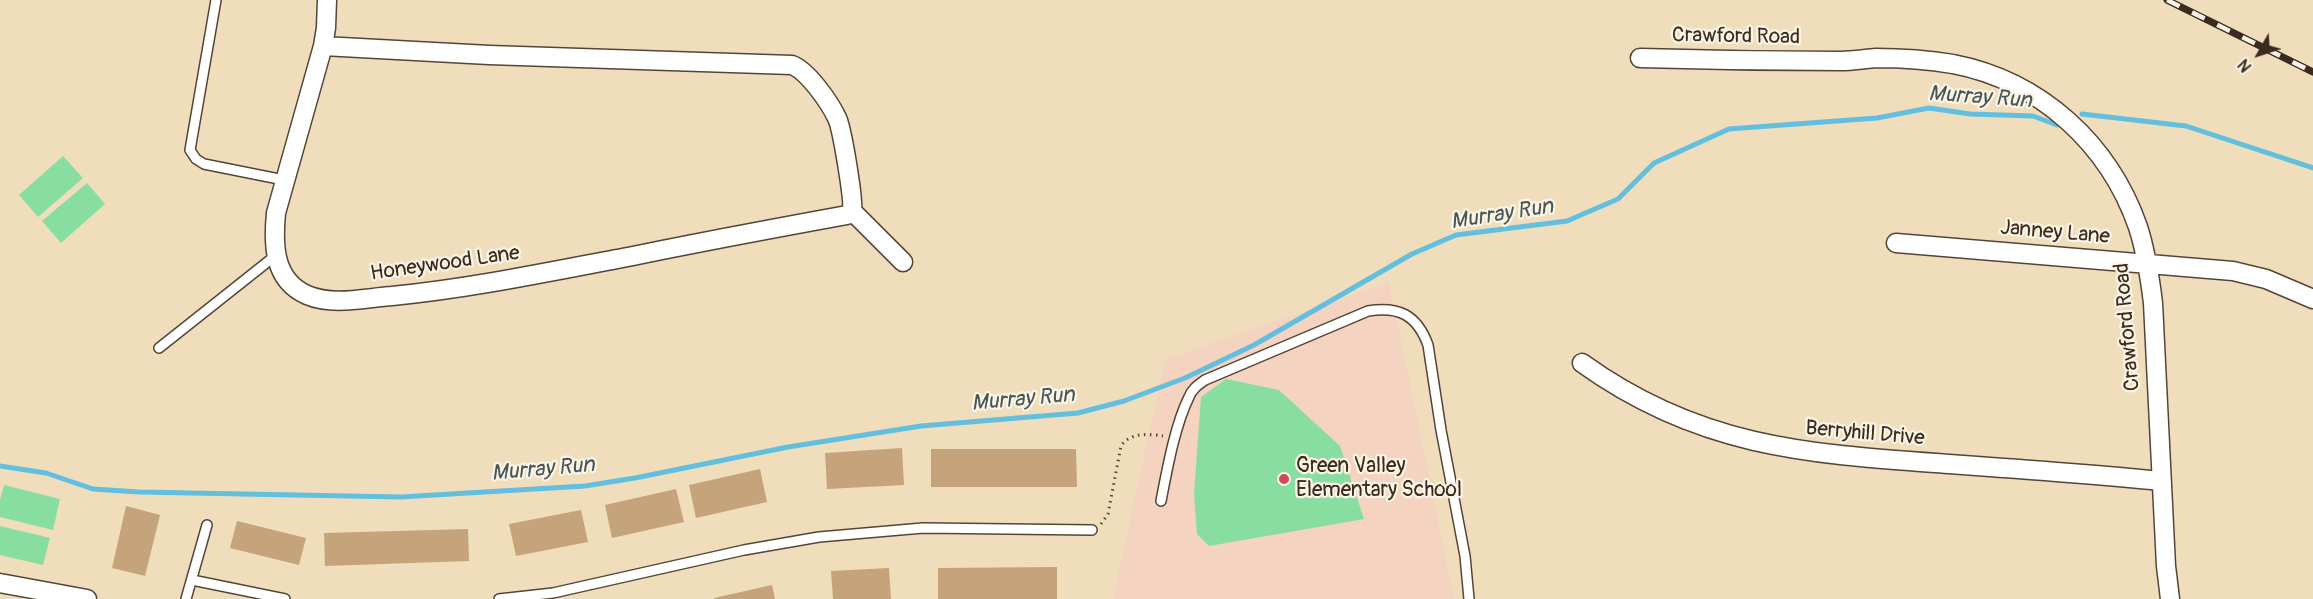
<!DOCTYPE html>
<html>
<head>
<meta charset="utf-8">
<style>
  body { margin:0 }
  #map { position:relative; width:2313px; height:599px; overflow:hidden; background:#f0ddbc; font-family:Pangolin,sans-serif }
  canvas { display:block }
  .north { position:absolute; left:2229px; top:24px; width:60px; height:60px; -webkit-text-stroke:4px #fcf5e5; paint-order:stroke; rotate:231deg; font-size:16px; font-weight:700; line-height:24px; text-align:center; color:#3b2a1e }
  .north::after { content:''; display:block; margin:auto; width:21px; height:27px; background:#3b2a1e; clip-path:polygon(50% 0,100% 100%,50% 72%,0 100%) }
</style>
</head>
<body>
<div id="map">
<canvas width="2313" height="599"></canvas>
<div class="north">N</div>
</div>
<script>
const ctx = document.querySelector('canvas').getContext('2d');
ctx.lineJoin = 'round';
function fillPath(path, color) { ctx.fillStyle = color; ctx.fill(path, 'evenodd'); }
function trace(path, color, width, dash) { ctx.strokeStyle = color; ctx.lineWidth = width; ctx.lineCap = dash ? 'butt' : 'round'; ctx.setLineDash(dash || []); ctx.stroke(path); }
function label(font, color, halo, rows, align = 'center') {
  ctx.font = font + ' Pangolin,sans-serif'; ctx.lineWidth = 4.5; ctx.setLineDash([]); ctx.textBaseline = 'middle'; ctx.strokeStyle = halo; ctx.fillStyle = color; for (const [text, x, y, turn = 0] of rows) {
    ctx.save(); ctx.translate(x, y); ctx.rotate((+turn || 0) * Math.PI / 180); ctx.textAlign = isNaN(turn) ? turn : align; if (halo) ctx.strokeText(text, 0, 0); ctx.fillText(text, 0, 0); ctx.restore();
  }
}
const built = new Path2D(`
  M1389,282L1454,599H1113L1165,359Z`);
const green = new Path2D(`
  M63,156L83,178L38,217L19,195Z
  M87,183L105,204L61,243L42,221Z
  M1226,379L1279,390L1340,446L1364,519L1209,546L1197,534L1194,494L1201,397Z
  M4,485L60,499L53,530L0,517V500Z
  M0,526L50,538L43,565L0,555Z`);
const stream = new Path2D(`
  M2082,114L2186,126L2313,168
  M0,466L46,473L93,489L139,492L401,497L585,486L635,478L788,447L921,426L1078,413L1124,401L1185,378L1254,345L1412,254L1456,235L1567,221L1618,199L1654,163L1729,129L1877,118L1929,108L1970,114L2033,116L2057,125`);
const building = new Path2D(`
  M902,448L904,485L827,489L825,453Z
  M931,449H1076L1077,487H931Z
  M760,469L767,502L696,518L689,485Z
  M676,489L684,522L612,538L605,505Z
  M126,506L160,515L145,576L112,568Z
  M581,510L588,542L516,556L509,524Z
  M237,521L306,538L299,565L230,548Z
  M468,529L469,561L325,566L324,533Z
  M1057,567V599H938V568Z
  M889,568L891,599H833L831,571Z
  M772,585L775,599H714V598Z`);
const path = new Path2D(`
  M1101,524L1108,514L1121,446C1130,432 1149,434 1163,436`);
const lane = new Path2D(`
  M216,0L190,150L196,159L204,164L284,180
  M159,348L275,256
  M1161,501C1167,470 1175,425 1189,397C1192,389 1198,385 1205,380L1368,311C1399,306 1417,315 1428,345L1441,430L1465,556L1469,599
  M192,580L285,599
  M186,599L207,525
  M499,599L553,593L744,550L819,537L923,528L1092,530`);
const street = new Path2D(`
  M323,46L489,55L792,65C808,71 830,103 837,118C842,128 854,200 852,211L847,215C776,228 705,241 633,256C553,271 473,288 392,296C364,298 333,306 307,295C273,280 273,244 276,213L323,46L326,28L327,0
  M1640,58C1707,60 1774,61 1840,61C1852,61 1864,59 1876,58C1901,58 1929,60 1953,64C2041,81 2109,144 2138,227C2146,252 2150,278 2153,303L2166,566L2170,599
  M852,211L903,262
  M1896,243L2233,271L2266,279L2313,299
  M1582,363C1700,448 1809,454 1949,464C2020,469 2091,474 2161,481
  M0,583L87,599`);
const rail = new Path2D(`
  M2167,0L2313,72`);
const markers = [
  [1284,479,6,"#d1495b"]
];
const streetNames = [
  ["Crawford Road",1736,37,1],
  ["Janney Lane",2055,233,5],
  ["Honeywood Lane",445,264,-8],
  ["Crawford Road",2128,327,-95],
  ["Berryhill Drive",1865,434,5]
];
const poiNames = [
  ["Green Valley",1296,467],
  ["Elementary School",1296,491]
];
const waterNames = [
  ["Murray Run",1980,98,4],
  ["Murray Run",1502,215,-9],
  ["Murray Run",1023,400,-5],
  ["Murray Run",543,470,-5]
];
fillPath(built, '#f5d3c1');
fillPath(green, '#88dea0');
trace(stream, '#62bfe0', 5);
fillPath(building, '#c5a47b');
trace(lane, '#564536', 12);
trace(street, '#564536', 21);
trace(path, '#564536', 3, [1.5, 4.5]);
trace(lane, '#fff', 9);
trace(street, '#fff', 18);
trace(rail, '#3b2a1e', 7);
trace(rail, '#fcf5e5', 4.5, [14]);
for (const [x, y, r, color] of markers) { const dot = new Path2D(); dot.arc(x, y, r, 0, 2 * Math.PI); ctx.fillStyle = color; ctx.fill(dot); trace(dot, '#fcf5e5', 2); }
label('21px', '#3b2a1e', '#fcf5e5', streetNames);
label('21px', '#3b2a1e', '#fcf5e5', poiNames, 'left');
label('italic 22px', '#475758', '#fcf5e5', waterNames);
</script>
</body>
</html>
